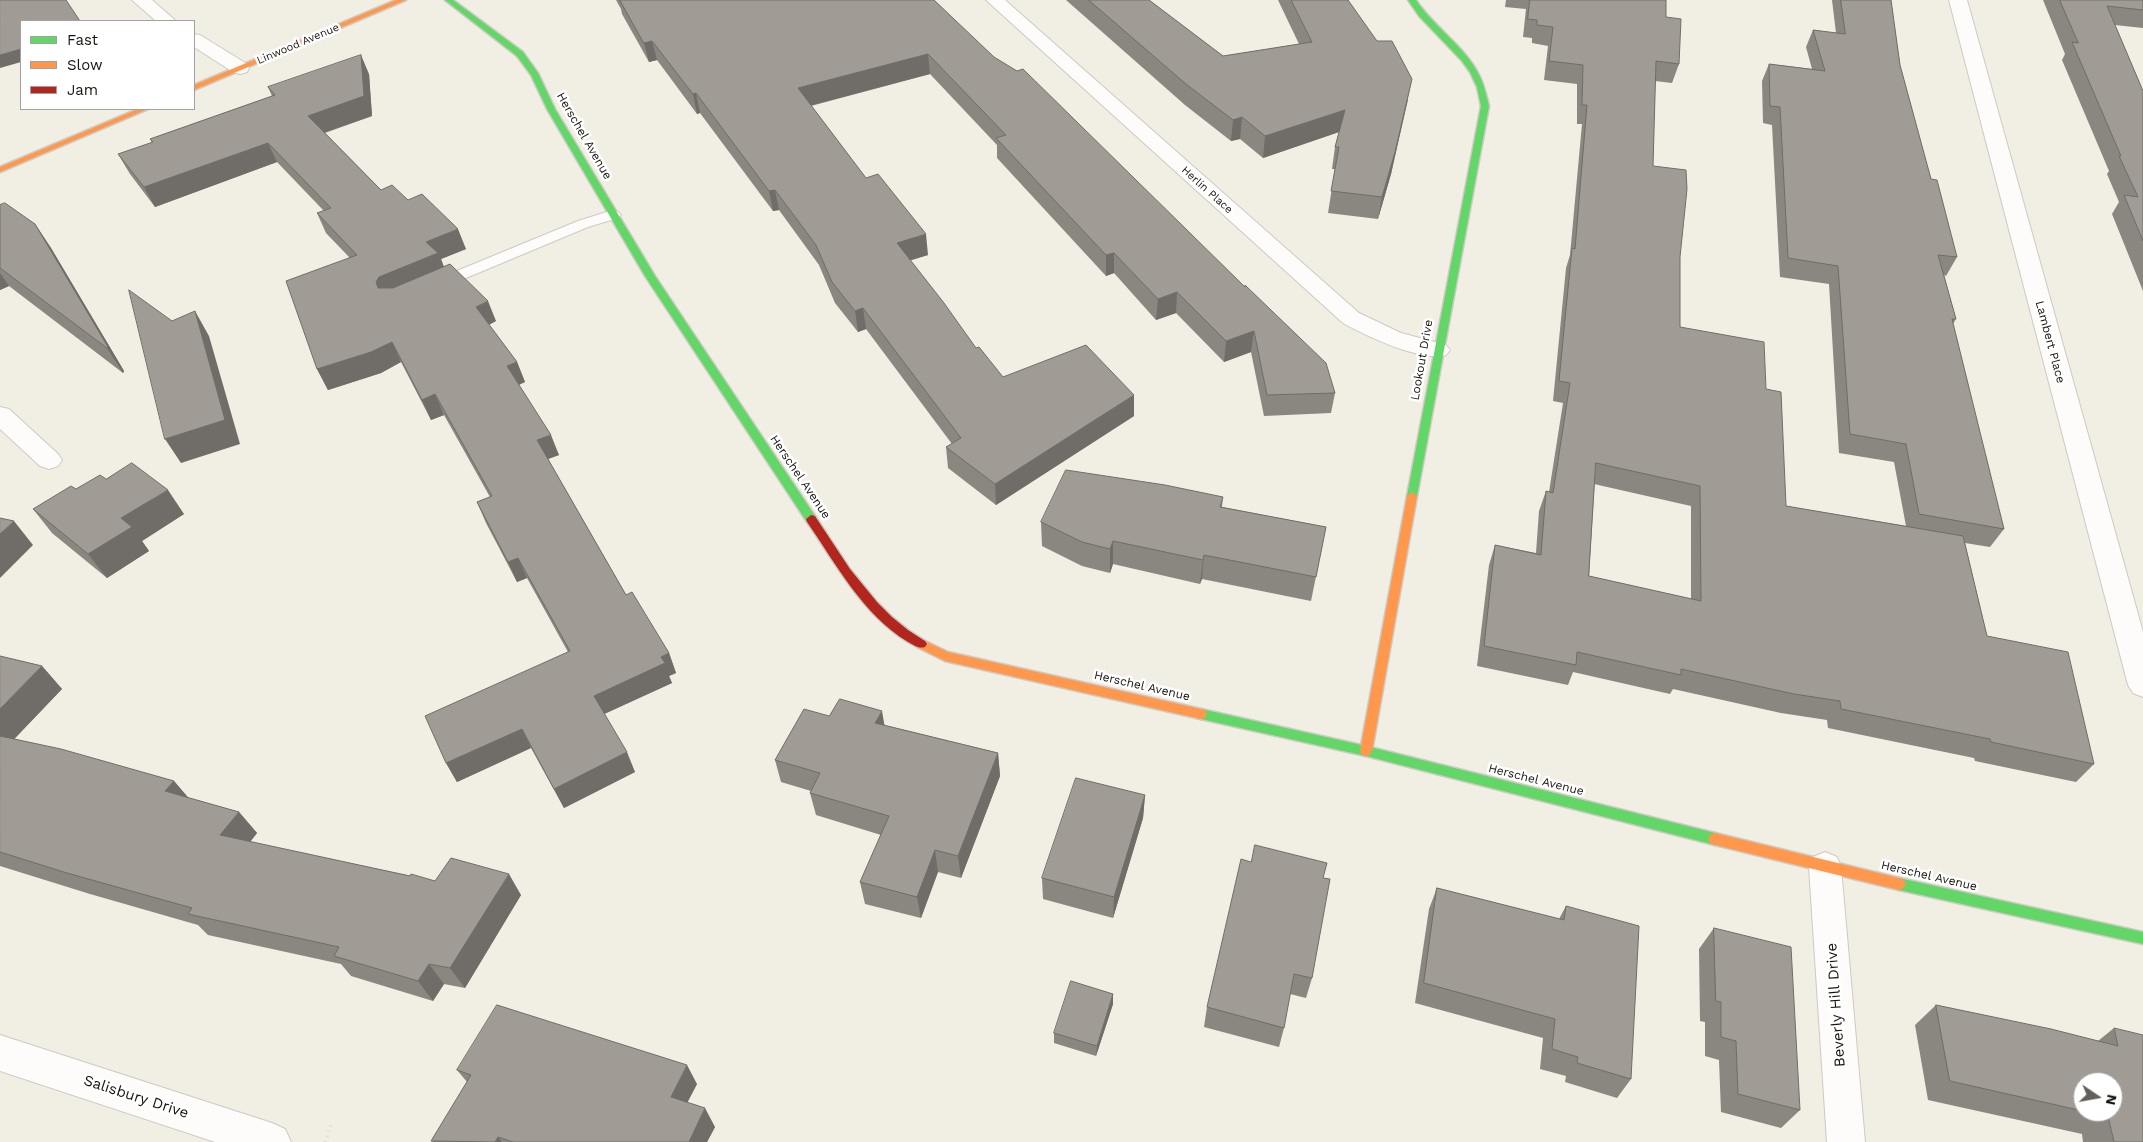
<!DOCTYPE html>
<html>
<head>
<meta charset="utf-8">
<style>
  body { margin:0 }
  #map { position:relative; width:2143px; height:1142px; overflow:hidden; background:#f1eee4; font-family:"Work Sans",sans-serif }
  canvas { display:block }
  .legend { position:absolute; left:20px; top:20px; width:175px; height:90px; box-sizing:border-box; background:#fff; border:1px solid #a2a19f; margin:0; padding:6px 9px; list-style:none; font-size:15px; color:#17150f }
  .legend li { display:flex; align-items:center; gap:10px; height:25px }
  .legend b { width:25px; border:1px solid #a2a19f }
  .north { position:absolute; left:2073px; top:1072px; width:50px; height:50px; box-sizing:border-box; background:#fff; border:1px solid #a2a19f; border-radius:50%; rotate:102deg; font-size:14px; font-weight:700; line-height:20px; text-align:center; color:#17150f }
  .north::after { content:''; display:block; margin:auto; width:18px; height:22px; background:#63615a; clip-path:polygon(50% 0,100% 100%,50% 72%,0 100%) }
</style>
</head>
<body>
<div id="map">
<canvas width="2143" height="1142"></canvas>
<ul class="legend">
<li><b style="height:6px;background:#63d668"></b>Fast</li>
<li><b style="height:6px;background:#ff974d"></b>Slow</li>
<li><b style="height:6px;background:#b3261e"></b>Jam</li>
</ul>
<div class="north">N</div>
</div>
<script>
const ctx = document.querySelector('canvas').getContext('2d');
ctx.lineJoin = 'round';
function trace(path, color, width, dash) { ctx.strokeStyle = color; ctx.lineWidth = width; ctx.lineCap = dash ? 'butt' : 'round'; ctx.setLineDash(dash || []); ctx.stroke(path); }
function fillPath(path, color) { ctx.fillStyle = color; ctx.fill(path, 'evenodd'); }
function label(font, color, halo, rows, align = 'center') {
  ctx.font = font + ' "Work Sans",sans-serif'; ctx.lineWidth = 5; ctx.setLineDash([]); ctx.textBaseline = 'middle'; ctx.strokeStyle = halo; ctx.fillStyle = color; for (const [text, x, y, turn = 0] of rows) {
    ctx.save(); ctx.translate(x, y); ctx.rotate((+turn || 0) * Math.PI / 180); ctx.textAlign = isNaN(turn) ? turn : align; if (halo) ctx.strokeText(text, 0, 0); ctx.fillText(text, 0, 0); ctx.restore();
  }
}
const path = new Path2D(`
  M325,1142L332,1123`);
const lane = new Path2D(`
  M613,210L618,212L621,215L618,218L588,227L442,288H430L428,285L430,282L578,221Z`);
const street = new Path2D(`
  M132,0H152L176,21H156Z
  M986,0H1005L1359,313L1401,333L1446,345L1450,350L1446,355C1421,362 1366,336 1343,323Z
  M1949,0H1967L2143,632V697L2133,693L2128,685Z
  M194,34L200,35L247,64L249,68L247,72L240,74L233,72L194,47Z
  M0,407L9,409L58,454L62,460L58,466L49,469L40,466L0,429Z
  M1825,852L1837,857L1841,867L1865,1142H1827L1809,867L1813,857Z
  M0,1035L272,1123L285,1129L291,1142H215L0,1071Z`);
const fast = new Path2D(`
  M445,0H453L523,52L538,73L555,109L655,276L815,516L816,519L815,522H807L645,276L547,109L531,75L517,56Z
  M1408,0H1416C1433,26 1465,47 1478,73C1484,84 1486,94 1489,106L1417,496L1412,500L1407,496L1481,106L1477,87L1470,72L1462,61L1419,16Z
  M1201,709L1366,746L1715,833L1720,835L1722,839L1720,843L1715,845L1366,756L1201,719L1197,718L1195,714L1197,710Z
  M1899,878L2143,932V944L1899,890L1894,888L1892,884L1894,880Z`);
const slow = new Path2D(`
  M396,0H406L194,90V85Z
  M138,109H148L0,172V167Z
  M1412,492L1417,496L1372,751L1370,755L1366,756L1362,755L1360,751L1407,496Z
  M921,639L948,652L1201,709L1205,710L1207,714L1205,718L1201,719L945,661L917,647L915,644L917,641Z
  M1715,833L1899,878L1904,880L1906,884L1904,888L1899,890L1715,845L1710,843L1708,839L1710,835Z`);
const jam = new Path2D(`
  M811,515L815,516L850,569L877,602L892,617L908,630L925,641L927,644L925,647C918,649 914,645 908,642C863,615 836,564 807,522L806,519Z`);
const wall = new Path2D(`
  M616,0H934L1335,393L1331,413L1264,416L1251,352L1224,362L1176,313L1156,320L1114,273L1106,276L997,158V145L930,74L811,106L866,178L928,255L910,260L976,348L1003,377L1134,416L996,505L948,468L946,447L952,444L866,329L858,332L835,303L819,265L779,210L773,211L700,113L697,114L657,60L649,62L622,14L621,9Z
  M1066,0H1149L1223,56L1299,44L1278,0H1348L1408,100L1391,174L1378,219L1328,213L1335,169H1332L1335,147L1339,132L1263,158L1240,139L1231,141L1185,105Z
  M1506,0H1666V17L1679,64L1672,83L1655,81L1653,166L1680,257V327L1766,389L1786,506L1906,526L1894,462L1839,453L1829,284L1780,277L1772,125L1763,123L1762,81L1769,64L1812,69L1806,47L1813,30L1836,33L1832,0H1891L1900,65L1931,179L1957,257L1946,276L1944,275L1956,319L1953,324L2004,529L1990,547L1965,543L1987,636L2094,764L2076,782L1975,761L1974,758L1828,728L1827,720L1781,713L1673,689L1670,694L1573,672L1568,685L1477,666L1489,565L1495,545L1536,553L1539,511L1546,491L1549,492L1563,403L1553,401L1566,268L1570,255L1582,124H1577V84L1544,80L1548,46L1532,43V38L1523,37L1526,9L1505,7ZM1594,484L1691,506V599L1589,576Z
  M2043,0H2143V28L2115,25L2143,91V291L2112,214L2119,202L2107,174L2109,171L2062,60L2065,54Z
  M369,74L372,116L325,133L381,190L408,200L466,249L441,259L444,267L496,321L489,325L517,362L525,382L519,385L559,455L548,459L626,595L669,653L676,673L669,676L672,683L604,714L635,772L564,808L531,748L457,782L446,763L568,652L527,578L517,582L486,523L477,502L490,497L444,415L431,420L401,362L381,373L328,390L317,369L349,257L326,233L317,213L324,211L277,162L155,207L130,174L118,154L152,143L150,139L272,96L268,87Z
  M0,205L35,224L51,248L124,371L123,373L9,286L0,290Z
  M106,479L184,514L142,541L149,551L107,578L52,533L33,509L76,489Z
  M1223,497L1222,507L1326,527L1311,601L1202,579L1200,584L1113,564L1110,573L1082,566L1042,546L1041,522Z
  M0,656L42,666L62,689L14,739L174,781L188,798L239,812L257,833L250,842L435,881L521,895L465,988L444,984L433,1001L351,976L341,964L208,935L198,925L90,894L0,866Z
  M829,716L884,725L998,753L1000,776L961,878L938,872L921,918L865,904L860,882L881,835L816,815L810,793L811,791L781,782L775,760Z
  M1145,795L1143,818L1113,918L1043,899L1042,878Z
  M1323,878L1312,978L1306,998L1290,994L1284,1028L1279,1047L1204,1027L1207,1007Z
  M1437,888L1559,919L1566,906L1631,1079L1617,1098L1565,1082L1566,1076L1540,1069L1543,1038L1415,1003L1429,909Z
  M1714,928L1800,1110L1781,1128L1721,1112L1719,1060L1705,1056V1022L1700,1021L1699,949Z
  M1113,994V1004L1096,1056L1054,1043V1033Z
  M1936,1005L2098,1041L2114,1028L2143,1142H2083L2082,1134L1928,1100L1915,1025ZM2083,1082L2113,1112H2083Z
  M457,1070L697,1084L687,1102L715,1127L707,1142H432L467,1082Z`);
const shadedWall = new Path2D(`
  M652,41L657,60L649,62L644,43Z
  M21,49V62L0,68V55Z
  M928,54L930,74L801,108L798,88Z
  M361,55L369,74L372,116L317,135L308,116Z
  M1412,79L1391,174L1378,219L1382,197Z
  M696,93L700,113L697,114L693,94Z
  M1345,110L1342,131L1263,158L1265,136Z
  M1242,117L1240,139L1231,141L1233,120Z
  M268,143L277,162L155,207L144,187Z
  M775,190L779,210L773,211L769,191Z
  M35,224L51,248L124,371L123,373L107,348Z
  M458,229L466,249L441,259L446,273L388,297L378,288L376,282L379,277L426,242Z
  M926,234L928,255L899,264L897,243Z
  M1114,253V273L1106,276V255Z
  M0,273L9,286L0,290Z
  M1177,292L1176,313L1156,320L1158,299Z
  M488,301L496,321L484,327L476,307Z
  M863,308L866,329L858,332L855,311Z
  M195,311L209,336L240,444L181,463L165,439Z
  M1254,331L1251,352L1224,362L1226,341Z
  M392,342L401,362L381,373L328,390L317,369Z
  M517,362L525,382L515,386L507,366Z
  M435,394L444,415L431,420L422,400Z
  M1134,395V416L996,505L995,484Z
  M551,435L559,455L545,460L537,440Z
  M168,490L184,514L142,541L149,551L107,578L88,554L121,518Z
  M14,521L33,545L0,578V534Z
  M1113,541V564L1110,573V549Z
  M1204,555L1202,579L1200,584L1203,560Z
  M518,558L527,578L517,582L508,562Z
  M669,653L676,673L669,676L672,683L602,715L594,696L661,657Z
  M42,666L62,689L0,754V709Z
  M882,711L886,734L875,723Z
  M522,729L531,748L457,782L446,763Z
  M627,752L635,772L564,808L554,789Z
  M998,753L1000,776L961,878L958,856Z
  M174,781L193,803L165,791Z
  M1145,795L1143,818L1113,918L1114,897Z
  M239,812L257,833L239,856L220,835Z
  M935,850L938,872L921,918L917,897Z
  M509,874L521,895L465,988L450,968Z
  M429,964L444,984L433,1001L418,981Z
  M1113,994V1004L1096,1056L1097,1046Z
  M687,1065L697,1084L681,1115L671,1097Z
  M705,1108L715,1127L707,1142H689Z
  M498,1137L502,1142H495Z`);
const building = new Path2D(`
  M0,0H66L80,21H21V49L0,55Z
  M620,0H934L994,57L1017,71L1023,69L1245,287V285L1326,363L1335,393L1267,395L1254,331L1226,341L1177,292L1158,299L1114,253L1106,255L996,138L1006,135L928,54L798,88L866,178L878,174L926,234L897,243L944,303L976,348L979,347L1003,377L1086,345L1134,395L995,484L946,447L961,438L863,308L855,311L832,282L816,245L775,190L769,191L696,93L693,94L652,41L644,43Z
  M1089,0H1149L1223,56L1312,42L1291,0H1348L1377,41H1392L1412,79L1395,152L1382,197L1331,191L1339,147H1335L1345,110L1265,136L1242,117L1233,120L1186,84Z
  M1530,0H1666V17L1681,19L1679,64L1656,61L1653,166L1686,170L1687,189L1680,257V327L1764,342L1766,389L1781,392L1786,506L1963,536L1987,636L2068,652L2094,764L1991,742L1990,739L1841,709L1840,701L1794,694L1681,669V675L1577,652L1576,665L1484,646L1495,545L1541,555L1546,491L1553,493L1570,383L1559,381L1572,248L1575,249L1587,105H1582L1583,65L1549,61L1553,27L1537,25V20L1528,19ZM1596,463L1700,486L1701,601L1589,576Z
  M1841,0H1891L1900,65L1931,179L1937,180L1957,257L1938,255L1956,319H1952L2004,529L1919,514L1906,444L1850,434L1838,266L1788,258L1780,107L1770,106L1769,64L1825,71L1813,30L1845,34Z
  M2060,0H2143V10L2107,6L2143,91V241L2124,195L2138,197L2119,156H2121L2072,42L2078,43Z
  M361,55L364,96L308,116L381,190L392,185L408,200L422,194L458,229L426,242L438,253L379,277L376,282L378,288H393L450,264L488,301L476,307L517,362L507,366L551,435L537,440L626,595L632,592L669,653L661,657L665,663L594,696L627,752L554,789L522,729L446,763L425,716L570,651L518,558L508,562L477,502L492,496L435,394L422,400L392,342L371,352L317,369L286,281L357,255L317,213L331,208L268,143L144,187L118,154L153,142L150,139L275,95L268,87Z
  M5,203L35,224L108,347L107,348L0,268V205Z
  M129,290L172,321L195,311L225,420L165,439Z
  M132,463L168,490L121,518L132,527L88,554L33,509L71,486L76,489L100,475L106,479Z
  M1066,470L1165,485L1223,497L1220,507L1326,527L1316,577L1204,555L1203,560L1113,541L1110,549L1082,542L1041,522Z
  M0,518L14,521L0,534Z
  M0,656L42,666L0,709Z
  M840,699L882,711L875,723L998,753L958,856L935,850L917,897L860,882L889,816L810,793L820,773L775,760L804,709L829,716Z
  M0,736L61,749L174,781L165,791L239,812L220,835L410,876L411,874L435,881L451,858L509,874L450,968L429,964L418,981L334,956L339,947L188,914L192,908L67,873L0,852Z
  M1076,778L1145,795L1114,897L1042,878Z
  M1255,845L1327,863L1323,878L1330,879L1312,978L1294,974L1284,1028L1207,1007L1241,859L1251,862Z
  M1437,888L1564,920L1566,906L1639,926L1631,1079L1577,1063L1578,1057L1552,1049L1555,1019L1424,983Z
  M1714,928L1791,947L1800,1110L1738,1094L1736,1041L1721,1037V1002L1716,1001Z
  M1071,981L1113,994L1097,1046L1054,1033Z
  M497,1005L687,1065L671,1097L705,1108L689,1142H513L498,1137L495,1142L431,1141L471,1075L457,1070Z
  M1936,1005L2051,1029L2118,1046L2114,1028L2143,1035V1142H2114L2108,1116L2089,1112H2113V1082H2083V1111L1950,1081Z`);
const farStreetnames = [
  ["Linwood Avenue",298,44,-23],
  ["Herlin Place",1207,190,42]
];
const streetNames = [
  ["Herschel Avenue",584,136,60],
  ["Lambert Place",2050,342,75],
  ["Lookout Drive",1422,360,-80],
  ["Herschel Avenue",800,477,56],
  ["Herschel Avenue",1142,686,13],
  ["Herschel Avenue",1536,780,14],
  ["Herschel Avenue",1929,876,13]
];
const nearStreetnames = [
  ["Beverly Hill Drive",1836,1005,-94],
  ["Salisbury Drive",136,1097,18]
];
trace(lane, '#cdcac2', 2);
trace(street, '#cdcac2', 2);
trace(fast, '#cdcac2', 3);
trace(slow, '#cdcac2', 3);
trace(jam, '#cdcac2', 3);
trace(path, '#dcdad7', 4, [1, 4.5]);
fillPath(lane, '#fdfcfb');
fillPath(street, '#fdfcfb');
fillPath(fast, '#63d668');
fillPath(slow, '#ff974d');
fillPath(jam, '#b3261e');
fillPath(wall, '#8a8680');
fillPath(shadedWall, '#706d68');
fillPath(building, '#a09c95');
trace(building, '#706d68', 1);
label('11px', '#17150f', '#fff', farStreetnames);
label('12px', '#17150f', '#fff', streetNames);
label('15px', '#17150f', '#fff', nearStreetnames);
</script>
</body>
</html>
